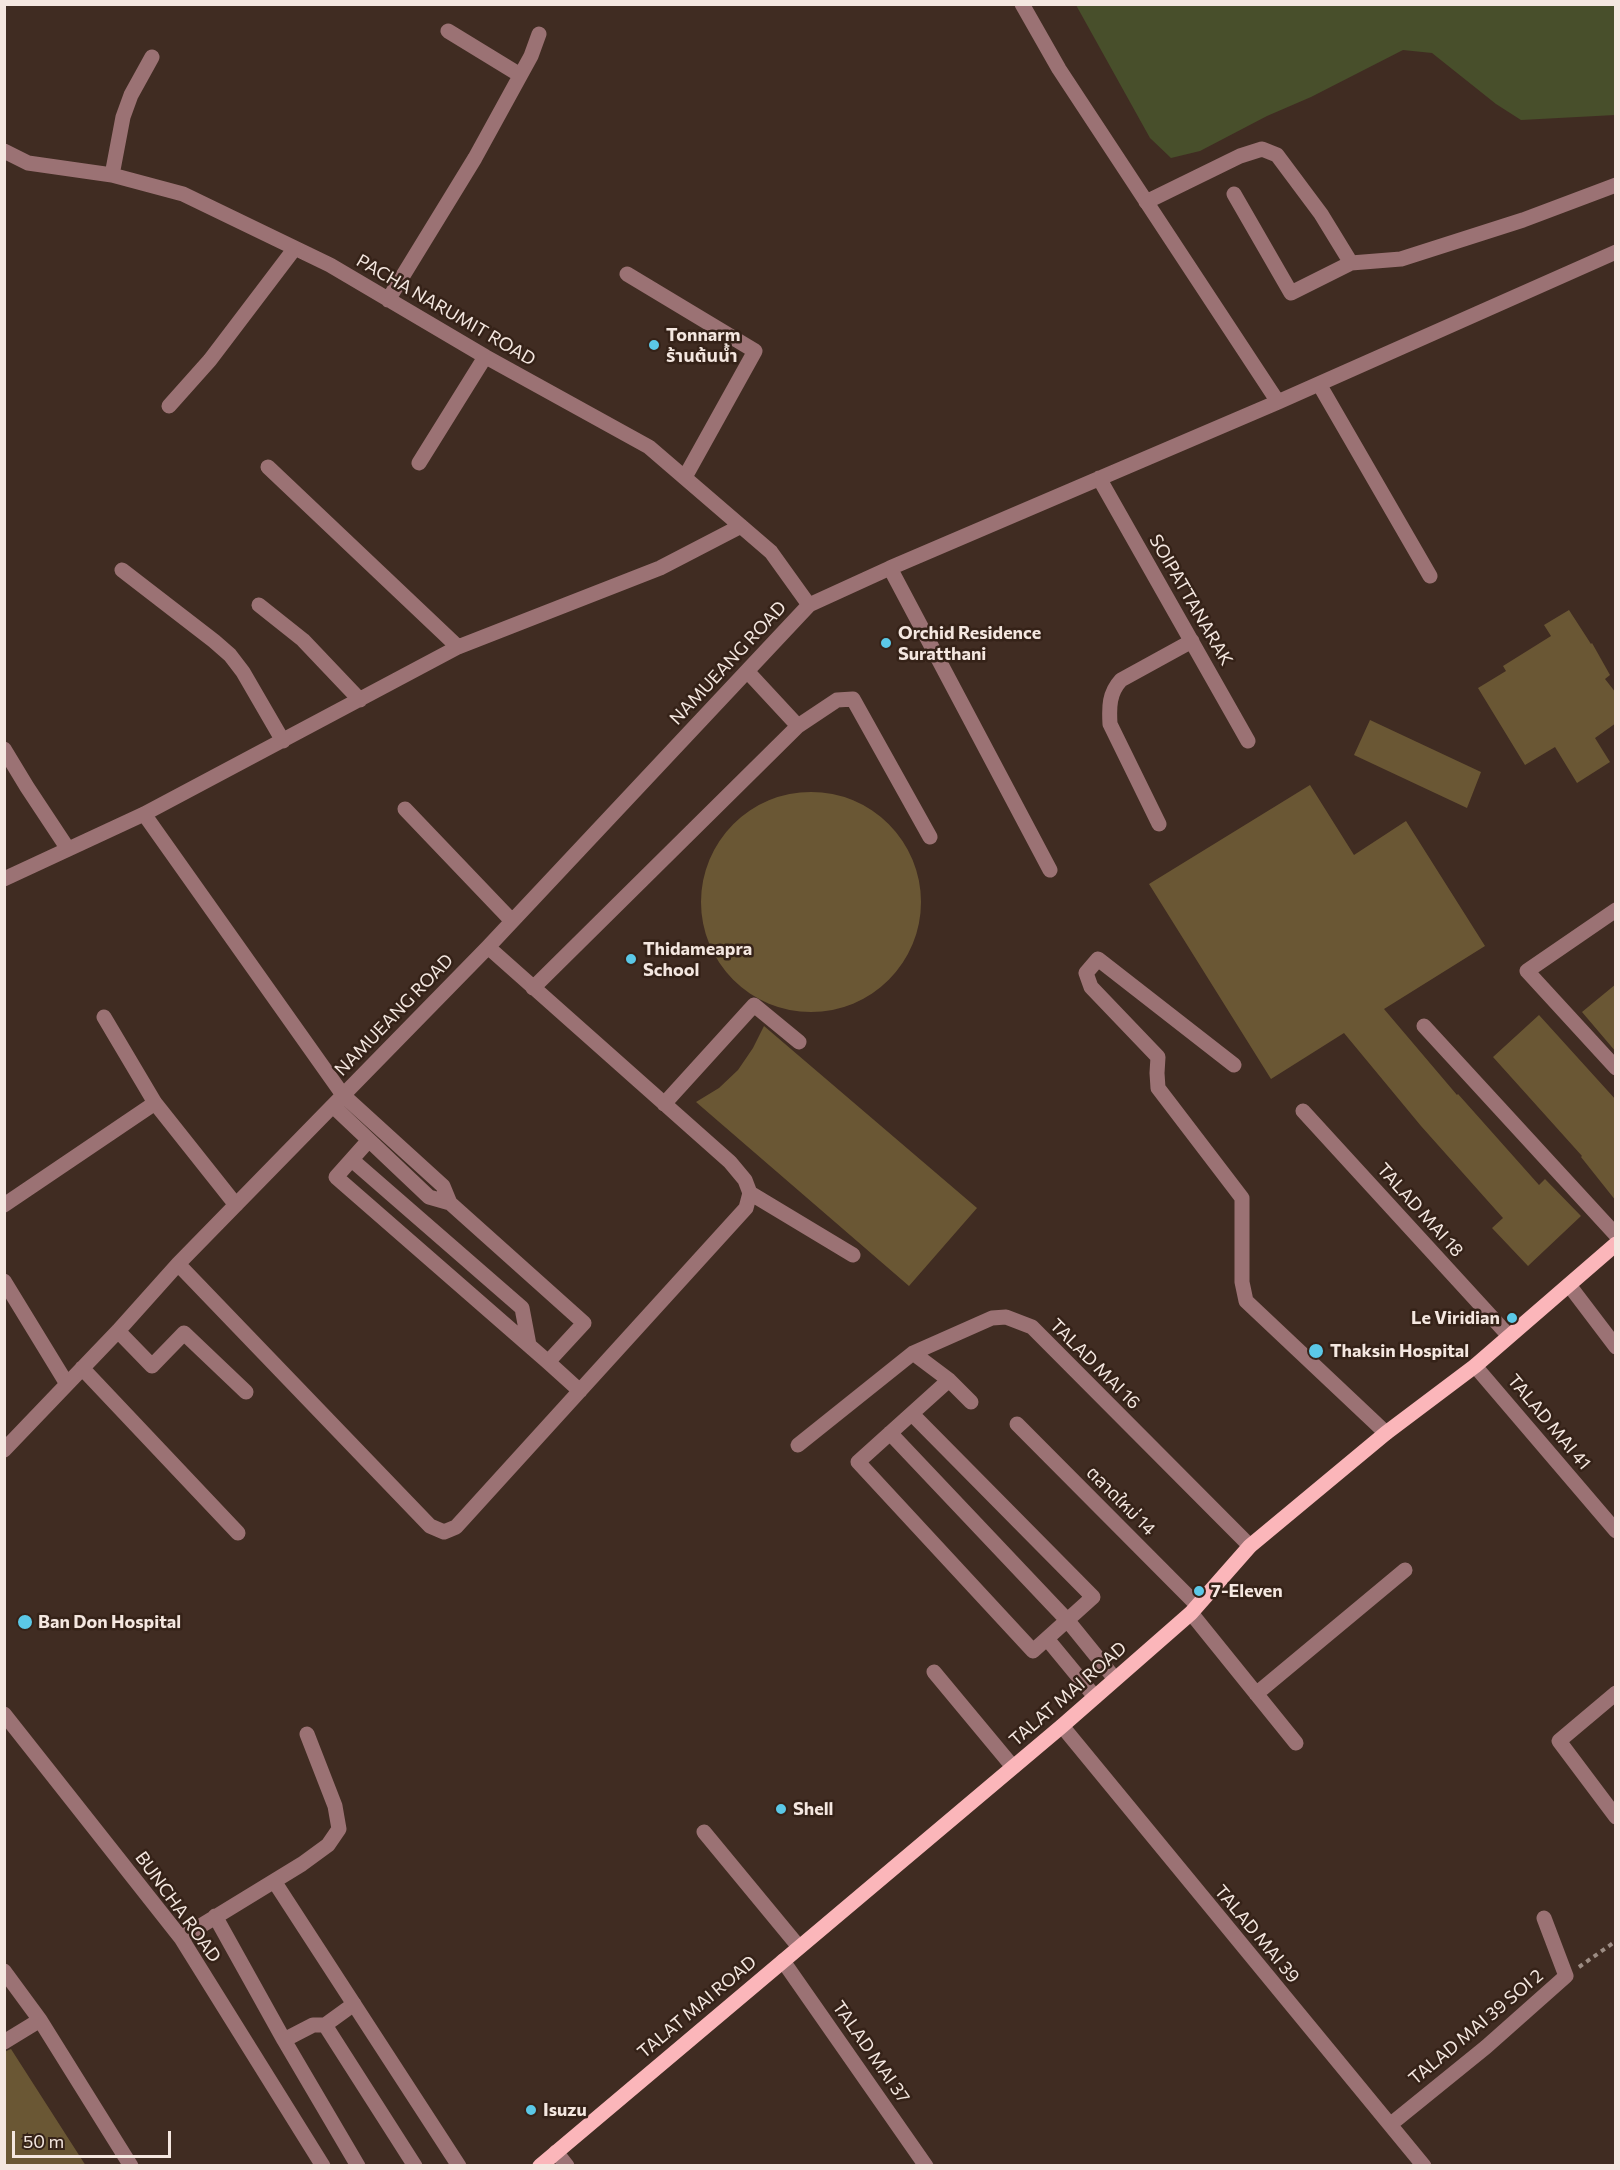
<!DOCTYPE html>
<html>
<head>
<meta charset="utf-8">
<style>
  body { margin:0 }
  #map { position:relative; width:1620px; height:2170px; overflow:hidden; background:#402c22; font-family:Commissioner,sans-serif }
  canvas { display:block }
  .frame { position:absolute; inset:0; border:6px solid #f4e7e0; pointer-events:none }
  .scale { position:absolute; left:12px; top:2131px; width:159px; height:27px; box-sizing:border-box; border:3px solid #f4e7e0; border-top:0; padding-left:8px; font-size:18px; line-height:21px; white-space:nowrap; color:#f4e7e0; -webkit-text-stroke:4px #352218; paint-order:stroke }
</style>
</head>
<body>
<div id="map">
<canvas width="1620" height="2170"></canvas>
<div class="frame"></div>
<div class="scale">50 m</div>
</div>
<script>
const ctx = document.querySelector('canvas').getContext('2d');
ctx.lineJoin = 'round';
function fillPath(path, color) { ctx.fillStyle = color; ctx.fill(path, 'evenodd'); }
function trace(path, color, width, dash) { ctx.strokeStyle = color; ctx.lineWidth = width; ctx.lineCap = dash ? 'butt' : 'round'; ctx.setLineDash(dash || []); ctx.stroke(path); }
function label(font, color, halo, rows, align = 'center') {
  ctx.font = font + ' Commissioner,"Noto Sans Thai",sans-serif'; ctx.lineWidth = 5; ctx.setLineDash([]); ctx.textBaseline = 'middle'; ctx.strokeStyle = halo; ctx.fillStyle = color; for (const [text, x, y, turn = 0] of rows) {
    ctx.save(); ctx.translate(x, y); ctx.rotate((+turn || 0) * Math.PI / 180); ctx.textAlign = isNaN(turn) ? turn : align; if (halo) ctx.strokeText(text, 0, 0); ctx.fillText(text, 0, 0); ctx.restore();
  }
}
const green = new Path2D(`
  M1076,5H1615V115L1521,120L1496,104L1432,53L1403,50L1311,97L1267,116L1200,151L1171,158L1150,138Z`);
const building = new Path2D(`
  M1569,610L1591,644L1592,643L1610,675L1605,679L1616,693V723L1595,738L1610,762L1577,783L1555,747L1525,765L1478,688L1506,671L1503,666L1551,636L1544,625Z
  M1370,720L1481,772L1467,808L1354,755Z
  M1310,785L1354,855L1406,821L1485,946L1384,1009L1457,1095L1458,1094L1539,1185L1545,1179L1581,1216L1528,1266L1492,1228L1503,1218L1421,1126L1344,1033L1271,1079L1149,884Z
  M701 902a110 110 0 1 1 220 0a110 110 0 1 1-220 0Z
  M1616,984V1052L1582,1012Z
  M1539,1015L1616,1100V1201L1581,1157L1582,1156L1493,1057Z
  M764,1026L977,1208L909,1286L696,1102L719,1088L738,1070L753,1048Z
  M11,2049L86,2166H4V2052Z`);
const path = new Path2D(`
  M1579,1967L1616,1941`);
const minor = new Path2D(`
  M1022,4L1059,69L1278,402
  M448,31L520,75
  M4,151L28,163L112,175L183,194L330,265L486,357L649,447L771,552L809,605
  M112,175L123,117L131,95L152,57
  M1234,194L1291,293L1351,263
  M1146,202L1240,156L1262,149L1277,155L1321,214L1351,263L1401,259L1523,220L1616,185
  M627,274L755,351L685,477
  M388,300L475,158L531,56L539,34
  M1319,384L1430,576
  M169,406L210,360L295,248
  M419,463L485,357
  M268,467L458,647
  M1099,478L1248,741
  M890,568L1050,870
  M122,570L214,641L230,655L243,672L283,741
  M259,605L303,640L360,700
  M747,671L798,726
  M4,749L27,787L68,849
  M405,809L512,921
  M144,814L343,1095L443,1186L450,1203
  M1159,824L1110,724C1109,707 1109,693 1121,680L1192,641
  M4,879L144,814L458,647L660,568L741,526
  M1616,910L1527,971L1616,1068
  M533,988L798,726L837,700L853,699L930,837
  M104,1017L155,1103L236,1205
  M1424,1026L1616,1235
  M1234,1065L1098,959L1086,973L1091,987L1158,1057L1157,1073L1158,1088L1242,1198V1282L1246,1301L1386,1433
  M664,1104L754,1005L799,1042
  M333,1106L429,1197L450,1203L584,1323L548,1362
  M1303,1111L1509,1336
  M369,1140L336,1177L548,1362L580,1391
  M352,1160L522,1308L529,1345
  M750,1193L853,1255
  M4,1205L155,1103
  M178,1264L430,1526L444,1532L456,1527L746,1208L750,1193L745,1180L730,1162L488,947
  M4,1281L67,1384
  M1569,1285L1616,1347
  M118,1331L152,1366L184,1333L246,1392
  M913,1353L949,1380L971,1402
  M1475,1366L1616,1531
  M82,1368L238,1533
  M912,1414L1093,1597L1033,1651L858,1462L949,1380
  M1017,1424L1197,1605
  M890,1433L1068,1621L1115,1679
  M798,1445L913,1353L992,1318L1006,1317L1032,1327L1250,1546
  M4,1450L118,1331L178,1264L488,947L809,605L890,568L1278,402L1616,252
  M1191,1613L1296,1743
  M1048,1640L1095,1697
  M934,1672L1013,1767
  M1616,1693L1559,1741L1616,1817
  M1256,1694L1405,1570
  M4,1714L181,1938L323,2166
  M1062,1726L1424,2166
  M704,1832L799,1947
  M274,1881L459,2166
  M215,1916L284,2040L358,2166
  M181,1938L302,1864L328,1845L339,1829L335,1806L307,1734
  M783,1961L926,2166
  M4,1971L40,2020L131,2166
  M325,2025L415,2166
  M284,2040L313,2025H325L354,2004
  M4,2042L40,2020
  M1391,2124L1486,2047L1566,1976L1544,1918
  M556,2152L567,2166`);
const major = new Path2D(`
  M540,2166L1062,1726L1191,1613L1250,1546L1386,1433L1475,1366L1616,1244`);
const markers = [
  [654,345,6,"#5bc8e7"],
  [886,643,6,"#5bc8e7"],
  [631,959,6,"#5bc8e7"],
  [1512,1318,6,"#5bc8e7"],
  [1316,1351,8,"#5bc8e7"],
  [1199,1591,6,"#5bc8e7"],
  [25,1622,8,"#5bc8e7"],
  [781,1809,6,"#5bc8e7"],
  [531,2110,6,"#5bc8e7"]
];
const streetNames = [
  ["PACHA NARUMIT ROAD",446,310,30],
  ["SOIPATTANARAK",1191,600,60],
  ["NAMUEANG ROAD",728,663,-47],
  ["NAMUEANG ROAD",394,1015,-46],
  ["TALAD MAI 18",1420,1210,48],
  ["TALAD MAI 16",1095,1364,45],
  ["TALAD MAI 41",1549,1422,50],
  ["ตลาดใหม่ 14",1121,1501,45],
  ["TALAT MAI ROAD",1068,1694,-41],
  ["BUNCHA ROAD",178,1907,54],
  ["TALAD MAI 39",1257,1934,50],
  ["TALAT MAI ROAD",697,2007,-40],
  ["TALAD MAI 39 SOI 2",1476,2027,-40],
  ["TALAD MAI 37",871,2052,55]
];
const poiNames = [
  ["Tonnarm",666,335],
  ["ร้านต้นน้ำ",666,356],
  ["Orchid Residence",898,633],
  ["Suratthani",898,654],
  ["Thidameapra",643,949],
  ["School",643,970],
  ["Le Viridian",1500,1318,"right"],
  ["Thaksin Hospital",1330,1351],
  ["7-Eleven",1211,1591],
  ["Ban Don Hospital",38,1622],
  ["Shell",793,1809],
  ["Isuzu",543,2110]
];
fillPath(green, '#484f2b');
fillPath(building, '#6a5734');
trace(path, '#9c8c83', 4, [4.5, 4.5]);
trace(minor, '#9b7274', 15);
trace(major, '#fbb6ba', 15);
for (const [x, y, r, color] of markers) { const dot = new Path2D(); dot.arc(x, y, r, 0, 2 * Math.PI); ctx.fillStyle = color; ctx.fill(dot); trace(dot, '#352218', 2); }
label('18px', '#f4e7e0', '#352218', streetNames);
label('bold 18px', '#f4e7e0', '#352218', poiNames, 'left');
</script>
</body>
</html>
